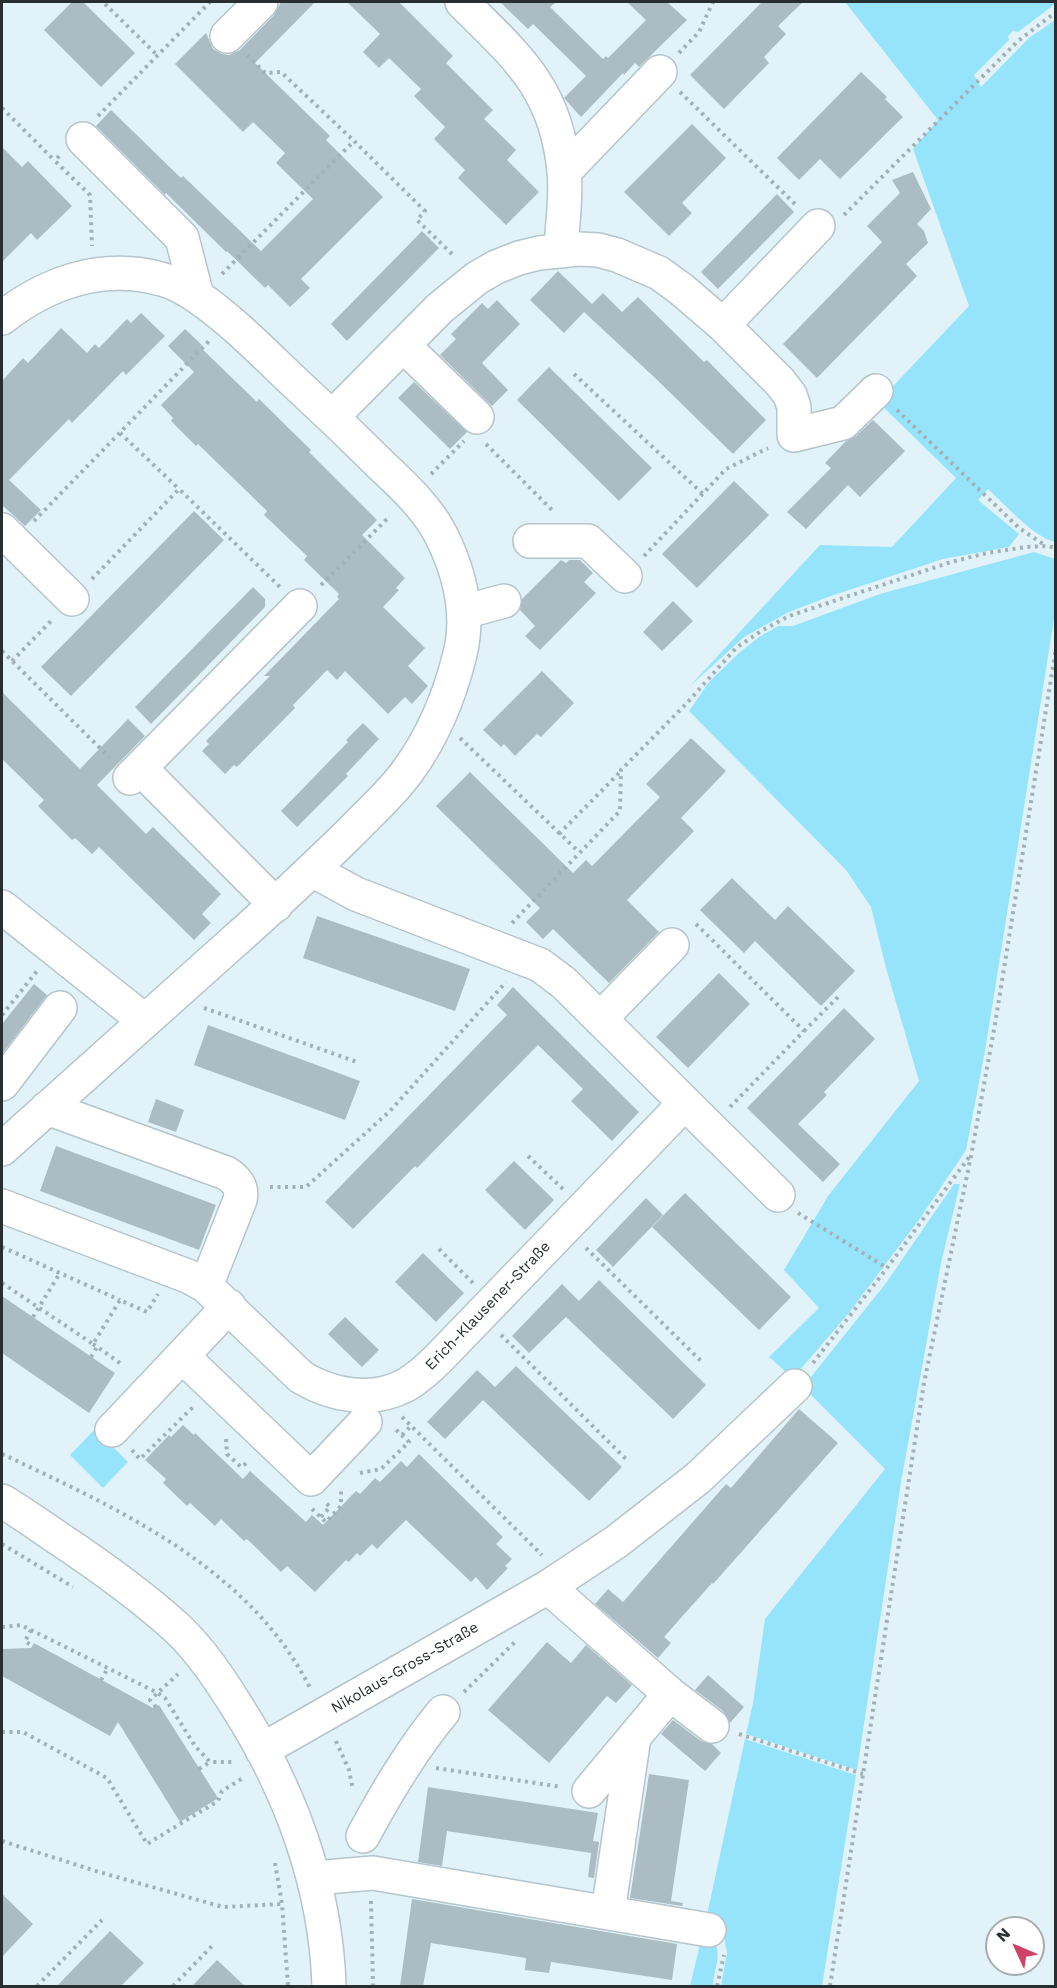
<!DOCTYPE html>
<html>
<head>
<meta charset="utf-8">
<style>
  body { margin:0 }
  #map { position:relative; width:1057px; height:1988px; overflow:hidden; background:#e1f3f9; font-family:"Work Sans",sans-serif }
  canvas { display:block }
  .frame { position:absolute; inset:0; border:3px solid #282f31; pointer-events:none }
  .north { position:absolute; left:985px; top:1916px; width:60px; height:60px; box-sizing:border-box; background:#fff; border:2px solid #a9acad; border-radius:50%; rotate:314deg; font-size:16px; font-weight:700; line-height:24px; text-align:center; color:#282f31 }
  .north::after { content:''; display:block; margin:auto; width:21px; height:27px; background:#d14268; clip-path:polygon(50% 0,100% 100%,50% 72%,0 100%) }
</style>
</head>
<body>
<div id="map">
<canvas width="1057" height="1988"></canvas>
<div class="frame"></div>
<div class="north">N</div>
</div>
<script>
const ctx = document.querySelector('canvas').getContext('2d');
ctx.lineJoin = 'round';
function fillPath(path, color) { ctx.fillStyle = color; ctx.fill(path, 'evenodd'); }
function trace(path, color, width, dash) { ctx.strokeStyle = color; ctx.lineWidth = width; ctx.lineCap = dash ? 'butt' : 'round'; ctx.setLineDash(dash || []); ctx.stroke(path); }
function label(font, color, halo, rows, align = 'center') {
  ctx.font = font + ' "Work Sans",sans-serif'; ctx.lineWidth = 4.5; ctx.setLineDash([]); ctx.textBaseline = 'middle'; ctx.strokeStyle = halo; ctx.fillStyle = color; for (const [text, x, y, turn = 0] of rows) {
    ctx.save(); ctx.translate(x, y); ctx.rotate((+turn || 0) * Math.PI / 180); ctx.textAlign = isNaN(turn) ? turn : align; if (halo) ctx.strokeText(text, 0, 0); ctx.fillText(text, 0, 0); ctx.restore();
  }
}
const green = new Path2D(`
  M845,2H1055V4L1018,32L1013,31L1008,36L1009,40L974,75L981,87L1029,38L1055,20V542C1032,536 1006,505 988,489L978,500L1019,534L1009,547L943,559L828,597L789,612L744,637L689,687L820,545L892,547L956,478L878,402L969,306L913,149L938,120Z
  M1034,552L1055,559V613L985,1051L966,1150L921,1217L848,1314L793,1378L769,1357L819,1308L784,1270L828,1196L919,1081L886,968L871,907L846,870L689,711L709,682L739,653L759,637L778,626H793L880,594Z
  M954,1184H960L941,1263L901,1482L857,1770L746,1734L753,1703L765,1619L885,1469L803,1387L886,1283Z
  M95,1429L128,1462L103,1488L70,1455Z
  M745,1739L856,1775L822,1986H721L727,1953L724,1937L705,1924Z
  M703,1932C728,1949 714,1963 713,1986H690Z`);
const building = new Path2D(`
  M72,2H83L135,53L101,87L44,30Z
  M281,2H315L255,63L330,136L326,140L383,197L301,279L310,288L290,307L268,285L265,288L227,251L226,252L166,193L165,195L96,126L111,110L181,178L183,176L261,251L313,199L276,163L285,153L253,122L243,132L175,64L206,33L213,49L222,54L229,55L240,50L274,15Z
  M347,2H399L453,56L446,63L493,110L484,119L516,150L507,160L539,192L506,225L458,178L465,170L434,139L445,127L414,96L421,89L389,58L379,68L363,52L380,34Z
  M500,2H556L550,7L603,59L606,56L608,58L646,20L627,2H667L687,20L639,67L635,63L624,75L623,73L581,117L564,98L586,76L533,24L528,29Z
  M762,2H803L778,26L786,34L764,57L769,63L724,109L690,75Z
  M861,72L887,97L885,99L903,117L840,179L820,159L799,180L777,158Z
  M692,124L726,158L682,203L692,213L669,236L624,192Z
  M2,147L22,167L28,161L72,206L37,240L31,233L2,262Z
  M913,172L931,209L917,224L924,231L928,243L906,264L917,276L817,378L783,344L882,242L867,226L900,193L892,180Z
  M777,194L794,212L718,289L701,272Z
  M422,231L439,248L347,341L331,324Z
  M558,271L592,304L603,293L622,312L638,297L704,362L707,360L766,420L733,454L653,376L584,312L564,333L530,300Z
  M497,300L520,324L482,363L508,390L492,406L440,355L456,339L451,334L482,303L488,309Z
  M141,313L165,336L126,375L123,371L72,423L69,419L9,480L41,510L25,526L2,505V381L23,358L28,363L61,328L87,353L95,344L99,348L127,319L131,323Z
  M185,329L202,345L200,347L257,402L259,399L311,450L309,452L377,520L362,535L405,578L396,588L399,590L383,607L425,648L408,666L428,686L412,704L405,697L388,714L345,671L337,680L327,670L293,705L295,708L237,767L234,765L225,774L202,751L209,744L206,741L270,676H264L339,599L337,597L339,594L304,560L307,556L264,515L267,511L198,444L196,446L171,421L173,418L161,405L194,372L168,346Z
  M549,367L652,468L619,501L517,400Z
  M414,382L467,432L450,449L398,398Z
  M873,420L905,451L860,497L848,485L806,529L787,512L831,468L825,463L846,441L856,436Z
  M734,481L769,515L697,588L662,554Z
  M194,511L224,540L71,696L41,667Z
  M561,560L566,563L569,560H580L593,573L584,582L596,593L540,650L525,636L535,626L520,610L522,599Z
  M253,587L265,599V607L151,724L135,707Z
  M673,601L693,621L662,651L643,632Z
  M542,671L574,703L541,737L537,734L515,756L504,744L501,747L483,730Z
  M2,692L80,769L128,719L145,736L97,785L146,834L153,827L221,894L202,914L211,923L194,940L99,847L92,854L75,838L72,840L38,806L44,800L2,759Z
  M363,723L379,739L346,774L348,776L297,827L281,811L348,742L346,740Z
  M691,738L726,771L681,818L694,831L627,900L659,932L609,983L553,929L543,939L526,922L540,908L436,806L470,772L573,873L586,860L592,866L660,797L646,784Z
  M732,878L775,920L788,906L855,971L821,1006L755,941L744,953L700,910Z
  M317,916L470,969L455,1011L303,958Z
  M719,973L750,1004L688,1068L656,1037Z
  M34,984L47,995L2,1054V1024Z
  M513,987L639,1112L612,1141L571,1101L583,1089L538,1045L417,1168L415,1166L353,1229L325,1202L507,1015L497,1005Z
  M844,1008L875,1039L824,1092L827,1095L798,1124L840,1164L823,1182L747,1108Z
  M208,1025L360,1081L345,1120L194,1065Z
  M156,1099L184,1110L176,1132L148,1122Z
  M56,1146L216,1205L199,1250L40,1191Z
  M514,1161L554,1200L525,1230L485,1190Z
  M685,1193L791,1297L759,1330L652,1227Z
  M646,1198L663,1215L613,1267L596,1250Z
  M423,1253L464,1293L436,1322L395,1282Z
  M599,1280L706,1385L673,1419L566,1317L529,1353L512,1336L562,1284L579,1301Z
  M2,1296L115,1373L89,1413L2,1353Z
  M345,1317L379,1350L362,1367L328,1334Z
  M516,1366L622,1467L589,1501L483,1400L445,1439L427,1422L477,1370L495,1387Z
  M799,1409L838,1443L713,1584L712,1583L664,1637L671,1643L658,1658L595,1604L608,1589L623,1602L726,1484L731,1488Z
  M183,1425L194,1435L195,1433L243,1479L250,1471L306,1522L312,1515L323,1525L356,1491L360,1494L375,1478L380,1482L401,1461L407,1467L419,1454L503,1537L496,1544L512,1559L505,1566L508,1568L487,1590L476,1577L471,1582L406,1520L377,1549L372,1544L360,1556L357,1553L349,1562L346,1560L315,1592L287,1566L281,1572L247,1539L244,1541L221,1519L215,1526L190,1503L187,1506L163,1483L166,1479L145,1460L169,1435L171,1437Z
  M547,1642L571,1663L586,1645L632,1685L616,1703L607,1696L549,1763L488,1710Z
  M34,1643L153,1708L159,1705L218,1798L180,1822L118,1722L110,1736L2,1676V1649L31,1648Z
  M708,1675L744,1707L730,1723L723,1711L695,1690Z
  M673,1720L701,1741L712,1744L721,1753L705,1771L661,1734Z
  M649,1774L689,1780L671,1901L683,1903L682,1906L630,1898Z
  M428,1787L598,1813L593,1841L599,1842L594,1878L588,1877L591,1853L447,1831L442,1866L418,1862Z
  M2,1894L33,1924L2,1957Z
  M412,1899L677,1944L672,1980L551,1962L549,1973L525,1970L526,1958L431,1943L423,1986H400Z
  M110,1931L144,1963L121,1986H57Z
  M217,1960L245,1986H192Z`);
const path = new Path2D(`
  M105,4L158,56
  M679,53L699,32L713,2
  M247,55L265,73L281,72L354,141
  M680,92L797,206
  M2,108L55,161
  M98,116L210,2
  M59,156L55,161L90,195L92,246
  M844,215L1018,41L1056,12
  M222,274L354,141L425,211L417,220L455,257
  M574,374L703,494
  M897,410L1019,528L1046,546
  M120,433L179,489
  M486,444L553,511
  M431,474L464,441
  M34,521L209,341
  M644,556L726,469L768,448
  M92,579L179,489L280,587
  M321,585L390,516
  M2,651L110,758
  M12,661L51,621
  M460,738L579,852
  M559,834L621,771
  M512,923L620,811L621,770L686,704L736,648L761,631L789,616L951,562L987,553L1026,547L1047,546L1056,548
  M696,924L804,1031L729,1108
  M204,1008L357,1062
  M2,1015L37,971
  M804,1031L838,997
  M528,1156L563,1189
  M270,1187H306L390,1111L506,982
  M798,1213L887,1268
  M2,1247L120,1300
  M586,1248L703,1363
  M439,1249L473,1283
  M2,1283L93,1344L120,1300L147,1312L158,1294
  M33,1317L60,1273
  M501,1335L628,1461
  M93,1344L120,1363
  M91,1357L97,1347
  M813,1363L887,1268L970,1156
  M402,1417L542,1555
  M402,1435L411,1426
  M226,1439L227,1454L241,1467L248,1462
  M132,1450L140,1459L193,1407
  M2,1454C117,1508 250,1568 310,1688
  M360,1473L381,1469L409,1442L393,1427
  M312,1509L326,1522L341,1506V1491
  M321,1517L330,1507L325,1502
  M2,1544L73,1587
  M2,1627L21,1625L158,1693L165,1698L195,1746L210,1762H235
  M31,1630L25,1641L32,1646
  M101,1680L108,1668
  M464,1692L516,1641
  M156,1707L150,1700L178,1674
  M2,1732H23L107,1778L147,1844L218,1801L222,1791L243,1778
  M739,1734L863,1774
  M336,1741L349,1770L353,1790
  M436,1768L562,1787
  M199,1769L210,1762
  M2,1841L99,1872L223,1907L282,1904
  M275,1863L282,1904L288,1986
  M371,1901L373,1986
  M37,1986L102,1920
  M173,1986L213,1945
  M717,1986L724,1955
  M830,1986L924,1383L971,1156L995,1024L1056,648`);
const minor = new Path2D(`
  M462,2C517,57 556,88 564,171C567,196 562,224 561,249
  M227,36L261,2
  M83,139L182,238L197,296
  M564,172L660,72
  M2,318C48,282 103,263 161,279C174,282 186,289 198,297C237,324 270,360 305,392C330,415 355,439 379,463C402,485 427,507 441,535C460,573 470,613 460,654C450,695 432,738 407,772C391,794 370,812 351,832C312,870 272,908 231,944C154,1012 78,1081 2,1149
  M723,325L818,226
  M403,345L477,417
  M332,417L440,308L477,278L496,267L519,258L539,253L579,249L598,250L617,255L659,273L681,289L723,325L780,382L790,395L794,407V435L843,423L876,391
  M2,530L72,599
  M530,541H588L625,576
  M464,612L504,601
  M140,768L276,905
  M130,778L300,606
  M2,907L145,1021
  M600,1019L672,945
  M2,1084L60,1008
  M685,1103L778,1195
  M47,1108L226,1173C237,1180 243,1187 240,1200L206,1286
  M2,1206L190,1277L206,1286L301,1377C332,1396 373,1403 406,1385C418,1378 429,1368 439,1358L685,1103L564,983L540,965L356,894L312,870
  M229,1306L182,1356L311,1479L365,1422
  M112,1430L182,1356
  M2,1501C21,1512 40,1526 58,1538C100,1566 141,1595 178,1629C201,1651 219,1678 236,1705C290,1789 326,1886 329,1986
  M548,1587L670,1694L712,1726
  M262,1750L548,1587L616,1542L698,1478L795,1386
  M589,1791L670,1694
  M363,1836C386,1793 412,1749 443,1712
  M314,1878L373,1873L709,1930
  M608,1912L634,1737`);
const streetNames = [
  ["Erich-Klausener-Straße",488,1306,-46],
  ["Nikolaus-Gross-Straße",405,1668,-30]
];
fillPath(green, '#96e4fb');
fillPath(building, '#abbcc2');
trace(minor, '#b4c5cb', 36);
trace(path, '#a3b1b6', 4, [3, 4.5]);
trace(minor, '#fff', 33);
label('15px', '#282f31', '#fff', streetNames);
</script>
</body>
</html>
